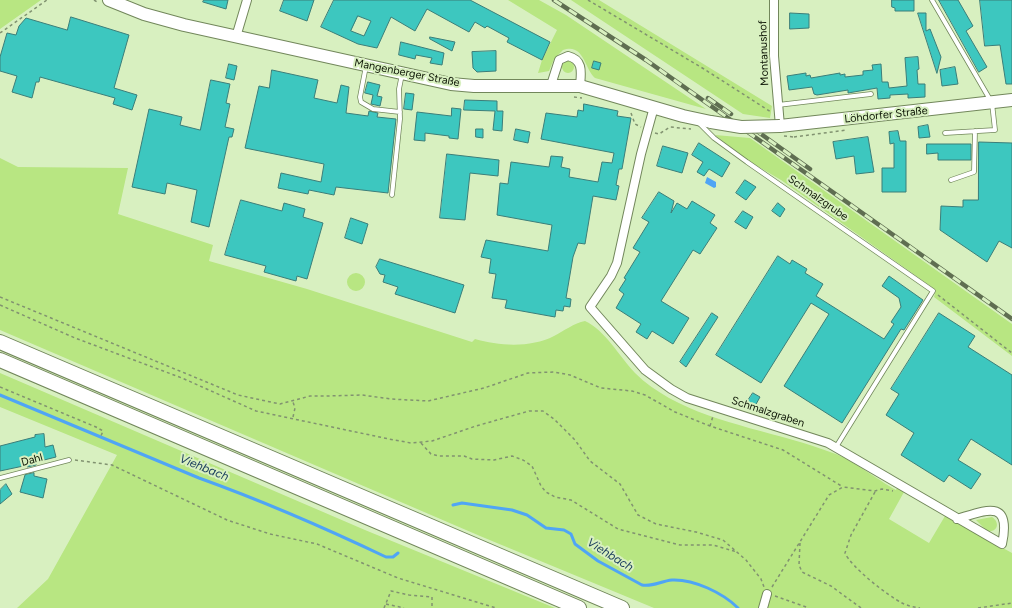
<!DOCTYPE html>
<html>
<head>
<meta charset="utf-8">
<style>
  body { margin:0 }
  canvas { display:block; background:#d8f0c0 }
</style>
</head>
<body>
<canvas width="1012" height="608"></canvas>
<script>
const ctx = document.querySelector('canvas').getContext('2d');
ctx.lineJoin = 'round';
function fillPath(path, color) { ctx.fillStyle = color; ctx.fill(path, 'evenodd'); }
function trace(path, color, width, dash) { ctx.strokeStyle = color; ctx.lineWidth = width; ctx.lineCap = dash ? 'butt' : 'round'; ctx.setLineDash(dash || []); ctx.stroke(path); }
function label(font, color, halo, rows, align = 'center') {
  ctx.font = font + ' Figtree,sans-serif'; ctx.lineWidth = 4; ctx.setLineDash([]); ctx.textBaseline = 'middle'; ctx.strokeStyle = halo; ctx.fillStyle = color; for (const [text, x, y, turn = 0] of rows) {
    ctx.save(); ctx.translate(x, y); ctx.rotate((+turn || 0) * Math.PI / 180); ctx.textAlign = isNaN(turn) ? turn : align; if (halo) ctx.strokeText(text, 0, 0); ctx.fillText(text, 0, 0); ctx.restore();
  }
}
const green = new Path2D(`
  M0,0H41L0,29Z
  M508,0H539L566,15L706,109L595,78C584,68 584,43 563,50L554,59L549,71L538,73L542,60L557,30Z
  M571,0H599L772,106L770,118L743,114Z
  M562 67a6 6 0 1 1 12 0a6 6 0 1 1-12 0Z
  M715,135L750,138L1012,324V356L934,297L936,290L781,180L747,160Z
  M0,158L18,167L128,168L118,214L213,245L209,261L307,289L472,342L475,339C499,346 531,348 554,336C564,331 574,323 585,321C604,329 620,357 635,373C645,383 657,391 669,398C718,425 781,433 833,453C851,459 878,480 896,490L897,488L904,492L889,519L929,543L945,516L1012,553V608H654L480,536L0,330Z
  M347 282a9 9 0 1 1 18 0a9 9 0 1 1-18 0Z
  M0,373L365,530L555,608H17L48,579L117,455L0,407Z
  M992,517C1001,523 997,533 987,531L976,520Z`);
const water = new Path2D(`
  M707,177L716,182V187L714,188L705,183Z`);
const stream = new Path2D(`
  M0,395L199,478C263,501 325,528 386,557H393L398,553
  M453,505L462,503L512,510L527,515L546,528L564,530L571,534L575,544L598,561L642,585C653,587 661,581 672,580C694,579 723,593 738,608`);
const building = new Path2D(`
  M204,0H228L226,9L203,2Z
  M284,0H314L307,21L280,11Z
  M334,0H470L550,42L542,60L507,42L509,38L487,26L485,28L475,22L469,32L427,9L415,31L391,17L377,48L358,44L321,27ZM358,16L371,21L364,36L351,31Z
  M892,0H914V11H895V8L892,7Z
  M939,0H958L973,26L966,31L987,67L979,72Z
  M980,0H1012V84H1006L1000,45L985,46Z
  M790,13L809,14V28L790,29Z
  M918,13H926V31L930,29L941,57L937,73Z
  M71,17L129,35L114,88L137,95L132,110L113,104L115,98L40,77L39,82H36L32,98L12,92L17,76L0,71V57L7,33L16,35L19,26L26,18L67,30Z
  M430,37L455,42L452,51L430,39Z
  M401,42L444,53L442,65L430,63L432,58L416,55L415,59L399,55Z
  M496,51V71L477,72L473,68L472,52Z
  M918,57L919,69L917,70L918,84H925V97L908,98V94L890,95V98L878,99L877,88L848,93V90L817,95L814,94L812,87L789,90L787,76L806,73V76L810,75L811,78L840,73V75L845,74V77L863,75V71L873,70L872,65L881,64L882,82H888L889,88L907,86L905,58Z
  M594,61L601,63L599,70L592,68Z
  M229,64L237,66L234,80L226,78Z
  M955,67L958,84L942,86L940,70Z
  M272,70L318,80L314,98L337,103L341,85L349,87L346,113L368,116L369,111L378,113L377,117L396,119L388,193L336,187L334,195L309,190L308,194L278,188L281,173L321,182L324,164L245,148L259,86L269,88Z
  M211,80L230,84L226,103L230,104L225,127L234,129L232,137H229L209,227L191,222L197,190L167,183L165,194L132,187L149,109L182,117L180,125L200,130Z
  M368,82L380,85L377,96L382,97L380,106L371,104L373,95L365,93Z
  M406,93L414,94L412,110L404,109Z
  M465,100L497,101V111H503L502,131L493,130L495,111L464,110Z
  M584,104L618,111L617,116L631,118L622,169H619L616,185L619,186L616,200L593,196L585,244L578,243L573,257L566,298L571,299L570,307L564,306L563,311L556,310L555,317L505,308L507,300L492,298L496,274L489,273L491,259L481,257L486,240L548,251L552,225L497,215L500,183L508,184L511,162L549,167L551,156L563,157L561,167L570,169L569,177L598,182L602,162L612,163L614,153L541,139L546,113L577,117L578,110L583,111Z
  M452,108L461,109L458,139L449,138V136L425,133V141L414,140L417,112L451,116Z
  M928,125L930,137L919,138L918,127Z
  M476,129H483V138L476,137Z
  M516,129L530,132L528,143L514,140Z
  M898,131L900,141H906V192H882V168H894V143L890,144L889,132Z
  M868,137L874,172L856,174L854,156L836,159L833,142Z
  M979,142L1012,143V248L999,241L987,262L940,230L941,206L963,207V200H978Z
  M699,143L730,163L722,177L709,169L704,176L697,172L703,162L692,155Z
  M927,144H971V160H938V153L927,154Z
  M663,146L688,153L682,173L657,166Z
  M447,154L499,160L498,176L470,173L465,220L440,218Z
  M745,180L756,187L746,200L736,193Z
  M659,192L674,201L671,213L677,203L687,209L692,201L715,215L710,223L717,228L700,254L693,250L661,301L689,318L673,344L652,331L647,339L636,332L641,324L616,308L624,294L619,290L626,279L624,278L640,252L633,248L649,222L642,218Z
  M241,200L282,211L284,203L305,209L303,217L323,223L307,279L297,276L296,281L264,272L266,266L225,255Z
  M778,203L785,209L780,217L772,211Z
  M743,211L753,217L746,229L735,222Z
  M351,218L368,224L362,244L345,238Z
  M778,256L790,264L792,260L807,269L805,273L823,284L816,296L884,339L894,324L891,322L901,307L899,298L882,286L889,276L923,300L904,330L901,329L842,423L784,386L829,314L811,303L761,383L716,355Z
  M380,259L464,285L455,313L395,294L398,287L383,282L385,275L380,274L376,267Z
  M712,313L718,317L686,367L680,362Z
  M939,313L975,336L968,347L1012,375V465L971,439L958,460L981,474L971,489L949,475L944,482L901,455L914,433L886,415L899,394L891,389Z
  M753,393L760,397L755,406L747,402Z
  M44,434L45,447L53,445L56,457L36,462V465L27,467L28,465L0,471V446L35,437V435Z
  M34,473V476L47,479L43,498L20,492L25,475Z
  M6,484L12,494L0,504V490Z`);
const path = new Path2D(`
  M94,0L99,3
  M588,0L704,69L771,112
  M0,33L47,0
  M574,97L582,98
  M631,113L635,124L641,127
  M655,133L659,134L670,127L691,129
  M794,137L847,130
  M938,295L1012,353
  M0,297L238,395L280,404L310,396H326L362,395L391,399L428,401L484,388L528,373L554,372L570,375L601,388L632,391L645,395L675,412L710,426L783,450L843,487
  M0,305L75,338L182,378L256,411L389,439L411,443L432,441L476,426L529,411H543L554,419L575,440L590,461L620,484L638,515L656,524L696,532L723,540L746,560L761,579L764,587
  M0,387L96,427L103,431L101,436
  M293,417L295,408L293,402
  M710,426L713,416
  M421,443L431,454L439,456H464L472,459L494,460L512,456L523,460L532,466L541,486L546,492L555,497L571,500L618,529L680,545H713L737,552
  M75,460L112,465L227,520L270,534L317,544L398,578L496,608
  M875,492L851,535L845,553C851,567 888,596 902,603C908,606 914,607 920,608
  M800,543L799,565L802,572L831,586L861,608
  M772,587L829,495L843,487L875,491L882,489L893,491
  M775,596L809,608
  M386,604L404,608
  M384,608L391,591L409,595L432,597V608
  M978,608L1012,603`);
const service = new Path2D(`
  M932,0L992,103L995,130L945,133
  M366,66L360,97L361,102L373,109L400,112
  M778,105L871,94
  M699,123L714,138L747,162L933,291L836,447
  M951,180L974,172L975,131
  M392,195L400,119L399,89L402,74
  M0,478L69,460`);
const minor = new Path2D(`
  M774,0V56L780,126
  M236,37L247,0
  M551,85L559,60L568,56C584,60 581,73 580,86
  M654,107L641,154L617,263L611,276L590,307L645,370L671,389L687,398L828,443L1002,544C1012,497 984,511 957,519
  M763,608L767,594`);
const secondary = new Path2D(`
  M109,0L144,14L184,25L451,84L474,86H580L683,116L711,122
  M780,126L1012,100`);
const trunk = new Path2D(`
  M0,342L622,608
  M0,360L579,608`);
const rail = new Path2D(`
  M554,0L646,60L1012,319
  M708,98L731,114
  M754,129L810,169`);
const pathBridge = new Path2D(`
  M784,136L794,137`);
const secondaryBridge = new Path2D(`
  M711,122L741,127L780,126`);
const streetNames = [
  ["Montanushof",764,53,-92],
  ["Mangenberger Straße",407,73,11],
  ["Löhdorfer Straße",886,115,-6],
  ["Schmalzgrube",818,198,35],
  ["Schmalzgraben",768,412,18],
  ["Dahl",32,460,-15]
];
const waterNames = [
  ["Viehbach",204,468,22],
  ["Viehbach",610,555,32]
];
fillPath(green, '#b8e682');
fillPath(water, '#4fa5f5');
trace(stream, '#4fa5f5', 3);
fillPath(building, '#3dc7bf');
trace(building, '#3b7e79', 1);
trace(service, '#72875b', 5.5);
trace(minor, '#72875b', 10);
trace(secondary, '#72875b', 14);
trace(trunk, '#72875b', 16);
trace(path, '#819270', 1.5, [3, 3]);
trace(service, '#fff', 4);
trace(minor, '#fff', 8);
trace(secondary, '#fff', 12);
trace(trunk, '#fff', 14);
trace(rail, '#5f6e51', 4.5);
trace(rail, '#d8f0c0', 3, [9]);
trace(secondaryBridge, '#72875b', 14, []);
trace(pathBridge, '#819270', 1.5, [3, 3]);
trace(secondaryBridge, '#fff', 12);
label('11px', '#0c1404', '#d8f0c0', streetNames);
label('italic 12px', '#183b5c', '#d8f0c0', waterNames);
</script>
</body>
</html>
